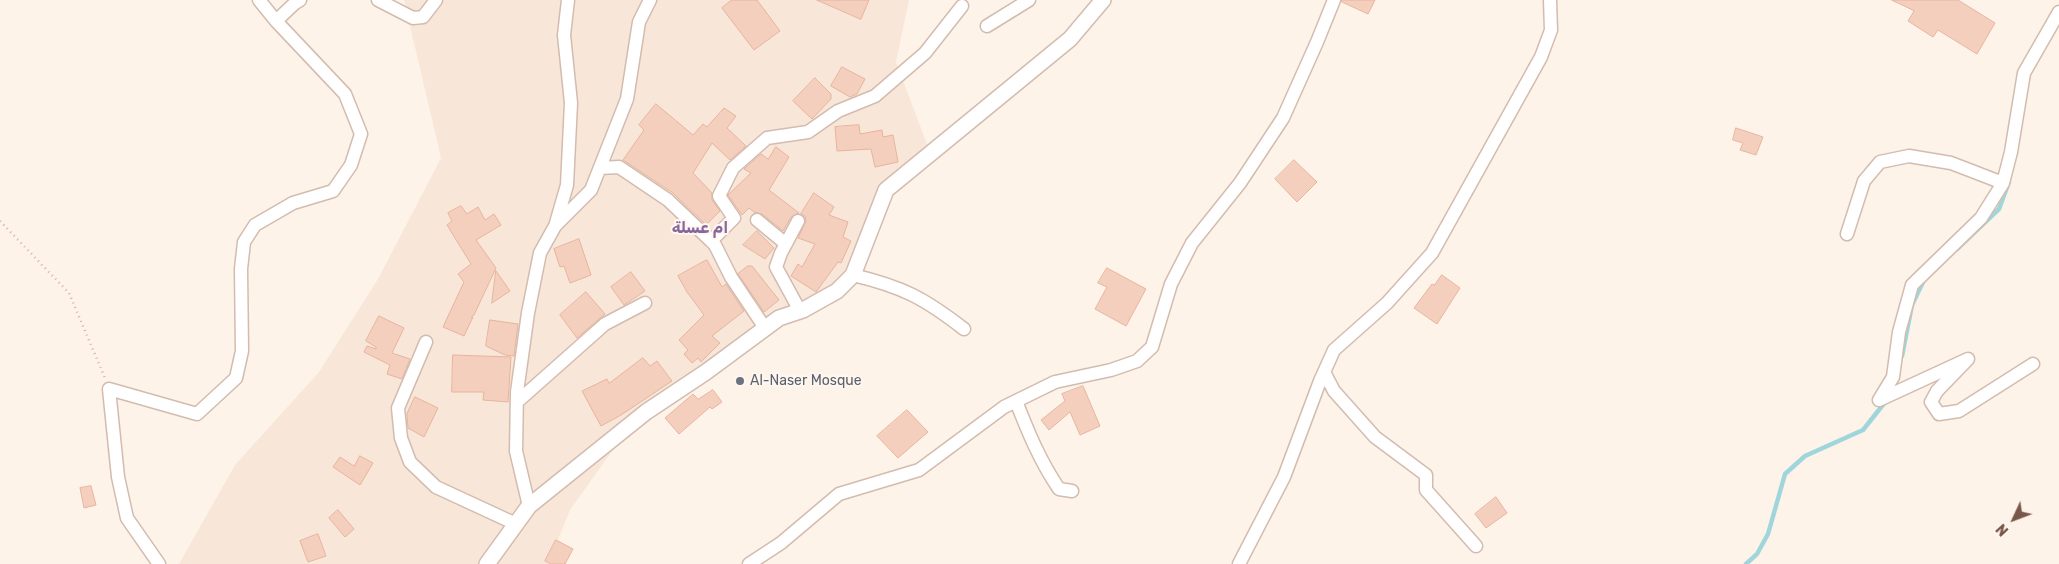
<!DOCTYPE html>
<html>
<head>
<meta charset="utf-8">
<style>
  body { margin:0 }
  #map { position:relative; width:2059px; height:564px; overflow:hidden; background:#fdf3e8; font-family:Rubik,sans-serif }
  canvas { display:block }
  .north { position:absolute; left:1989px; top:494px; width:50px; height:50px; -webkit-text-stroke:4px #fff7ef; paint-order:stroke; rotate:227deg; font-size:14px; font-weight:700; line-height:20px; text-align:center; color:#79574a }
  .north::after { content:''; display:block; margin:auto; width:18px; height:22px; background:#79574a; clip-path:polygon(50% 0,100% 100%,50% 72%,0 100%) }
</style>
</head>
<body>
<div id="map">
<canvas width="2059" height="564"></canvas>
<div class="north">N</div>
</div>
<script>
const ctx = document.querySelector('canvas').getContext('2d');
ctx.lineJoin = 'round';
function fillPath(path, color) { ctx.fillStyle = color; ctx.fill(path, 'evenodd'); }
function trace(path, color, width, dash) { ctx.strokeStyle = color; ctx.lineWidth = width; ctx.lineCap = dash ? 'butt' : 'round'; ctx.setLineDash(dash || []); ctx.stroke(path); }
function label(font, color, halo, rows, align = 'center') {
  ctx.font = font + ' Rubik,"Noto Sans Arabic",sans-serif'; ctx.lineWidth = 4; ctx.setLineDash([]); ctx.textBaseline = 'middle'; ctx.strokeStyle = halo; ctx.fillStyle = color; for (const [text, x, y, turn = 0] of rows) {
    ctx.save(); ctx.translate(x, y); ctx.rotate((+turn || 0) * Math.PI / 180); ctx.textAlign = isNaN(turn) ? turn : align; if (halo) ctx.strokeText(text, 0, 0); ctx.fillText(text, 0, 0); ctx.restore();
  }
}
const residential = new Path2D(`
  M404,0H909L896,62L930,152L886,190L835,289L642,409L570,510L548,564H179L235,465L319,372L378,279L441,158Z`);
const stream = new Path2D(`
  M1957,249L1999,209L2009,182
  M1902,356L1912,305L1924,280
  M1746,564L1757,554L1768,534L1785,474L1805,456L1863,430L1886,401`);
const building = new Path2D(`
  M732,0H757L780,31L754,50L722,8Z
  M817,0H869L861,19Z
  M1342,0H1375L1368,14L1342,2Z
  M1892,0H1958L1995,23L1977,54L1938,30L1933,37L1908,21L1914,11Z
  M842,67L865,79L857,94L850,97L831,86Z
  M815,78L831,94V99L812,119L793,101Z
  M656,104L693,135L703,124L707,127L724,108L736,116L727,128L746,146L730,160L712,143L693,173L712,193V200L720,211L706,225L673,193L623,160L644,130L639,125Z
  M859,125L860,134L882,130L883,137L893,135L898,162L875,167L871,149L837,151L835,127Z
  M1736,128L1763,137L1756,155L1740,150L1743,143L1733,140Z
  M776,147L789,157L769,190L799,213L791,217L783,231L762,214L754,212L749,208L742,215L728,195L751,173L744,169L761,154L768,159Z
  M1294,160L1317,182L1297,202L1275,179Z
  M814,193L834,207L829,215L848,222L843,237L851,241L841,263L838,262L816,292L791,276L798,264L802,267L815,244L798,238L806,221L805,216L801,214Z
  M461,206L467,214L478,207L485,220L494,214L501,225L476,240L496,268L474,315L471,317H473L464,336L443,327L464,282L458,274L471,264L447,225L452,221L448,213Z
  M757,231L774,248L765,259L743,245Z
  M579,239L591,275L570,283L564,266L560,267L554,249Z
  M707,260L722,287L726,284L744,311L712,336L720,343L701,362L698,358L692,363L684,354L688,350L679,340L704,315L687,292L678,276Z
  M748,266H752L779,300L764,312L738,274Z
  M1107,268L1146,289L1126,326L1095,309L1107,287L1098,283Z
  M496,271L510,291L492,303Z
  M631,272L645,291L624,305L611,287Z
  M1442,275L1460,288L1437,324L1414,308L1432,284L1434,285Z
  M586,292L605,314L577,338L560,315Z
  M379,316L404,328L392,353L410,359L402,379L387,374L390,365L364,352L367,346L376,349V347L366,341Z
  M490,320L518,324L514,356L505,355L486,346Z
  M453,355L511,357L508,402L483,400L484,392H452Z
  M643,358L650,366L657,361L672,381L621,415L601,426L582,391L607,379L609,383Z
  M1083,386L1100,426L1080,435L1070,412L1049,430L1041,420L1065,401L1062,394Z
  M713,390L722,402L712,409L710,407L679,434L665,418L693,394L698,399Z
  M415,397L438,408L424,437L408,428L407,414Z
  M907,410L928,432L898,458L877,436Z
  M360,456L373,463L360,485L333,467L340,457L354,466Z
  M91,486L96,505L84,508L80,488Z
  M1496,497L1507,513L1486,528L1475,514Z
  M338,510L354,529L345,537L329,518Z
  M318,534L326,556L308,562L300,541Z
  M556,540L573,549L565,564H551L545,561Z`);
const path = new Path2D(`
  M0,221L69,293L105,378`);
const minor = new Path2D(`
  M378,0L413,18L423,17L436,0
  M276,21L295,3L300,0
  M987,26L1029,0
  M600,168L619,167L668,200L711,241L715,245L731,277L765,328
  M757,220L786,244
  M798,221L781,253L776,267L800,311
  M556,223L567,185L571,103L564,35L568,0
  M1847,234L1864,181L1880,162L1909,156L1951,163L2003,183
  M711,241L734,218L719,196L733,168L767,138L808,132L838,111L875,96L925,53L962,6
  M853,275C903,287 924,298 964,329
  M426,342L398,408L401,438L410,462L436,487L516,524
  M2033,364L1959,411L1939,414L1931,402L1937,391L1968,359L1879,400L1893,377L1899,332L1912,285L1981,218L2003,183L2011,152L2024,73L2059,12
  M1324,372L1334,391L1375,437L1426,475V490L1476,546
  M1016,401C1028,432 1040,461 1059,489L1072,491
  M517,402L605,324L645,303
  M529,506L516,451L517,392L528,313L540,253L555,226L591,190L627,99L639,22L650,0
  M159,564L127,518L118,477L109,389L197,414L236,378L242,351L241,269L244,242L255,225L293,203L333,191L351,165L361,134L345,94L276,21L259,0
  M749,564L781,543L839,494L919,470L1004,407L1055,382L1111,370L1137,361L1152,347L1171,284L1192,243L1240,183L1283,118L1317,42L1334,0
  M1239,564L1284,477L1320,381L1334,350L1387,303L1432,253L1541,57L1551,30L1550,0`);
const tertiary = new Path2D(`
  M487,564L529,506L646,412L706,372L779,318L803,310L837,291L853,275L886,190L1070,39L1103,0`);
const markers = [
  [740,381,5,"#6b7280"]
];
const worshipNames = [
  ["Al-Naser Mosque",750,381]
];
const quarterNames = [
  ["ام عسلة",700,228]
];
fillPath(residential, '#f8e7d8');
trace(stream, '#a0d6db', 4.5);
fillPath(building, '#f4cfbe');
trace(building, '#e8b49d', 1);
trace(minor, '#d3bcaf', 15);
trace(tertiary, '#d3bcaf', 18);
trace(path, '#dab2a0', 2.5, [1, 4]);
trace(minor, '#fff', 12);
trace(tertiary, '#fff', 15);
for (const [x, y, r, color] of markers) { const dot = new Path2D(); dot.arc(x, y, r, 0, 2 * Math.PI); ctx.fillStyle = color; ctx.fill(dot); trace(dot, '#fff7ef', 2); }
label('14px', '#5b616d', '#fff7ef', worshipNames, 'left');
label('bold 16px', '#86669c', '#fff7ef', quarterNames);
</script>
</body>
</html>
